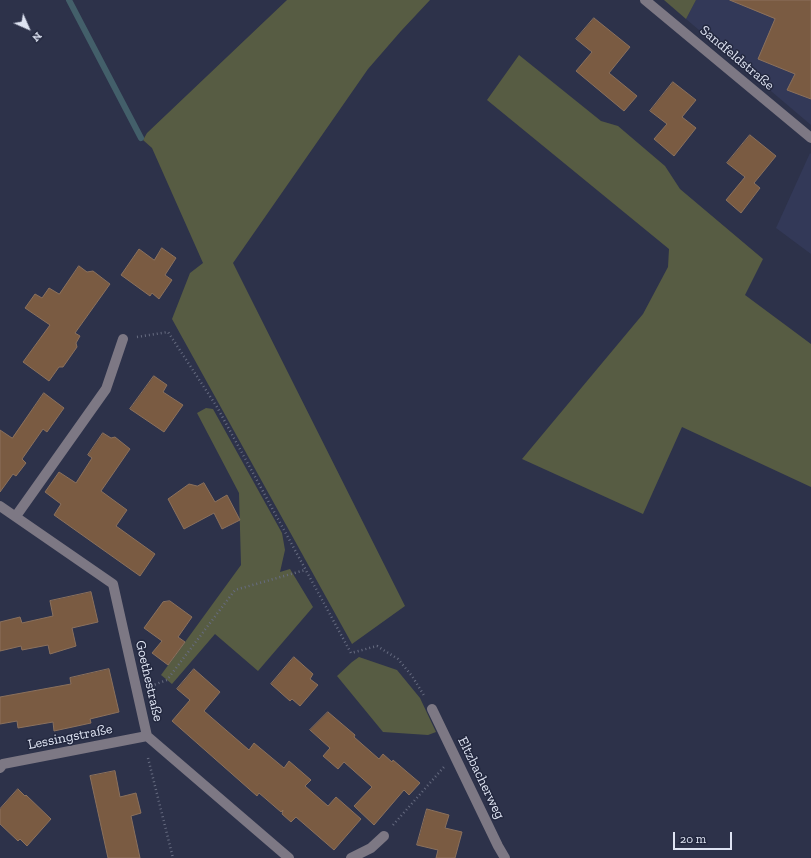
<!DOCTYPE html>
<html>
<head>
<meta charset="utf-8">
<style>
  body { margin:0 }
  #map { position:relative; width:811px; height:858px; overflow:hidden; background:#2d324a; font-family:"Zilla Slab",serif }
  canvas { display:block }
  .north { position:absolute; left:8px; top:8px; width:40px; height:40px; -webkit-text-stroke:3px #23283f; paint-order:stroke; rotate:135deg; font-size:11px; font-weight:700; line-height:16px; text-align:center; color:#dee3f2 }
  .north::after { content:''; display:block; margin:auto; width:14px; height:18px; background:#dee3f2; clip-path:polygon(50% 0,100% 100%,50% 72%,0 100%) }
  .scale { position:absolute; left:673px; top:832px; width:59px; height:18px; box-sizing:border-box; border:2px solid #dee3f2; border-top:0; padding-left:5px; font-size:12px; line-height:14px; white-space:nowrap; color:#dee3f2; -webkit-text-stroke:3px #23283f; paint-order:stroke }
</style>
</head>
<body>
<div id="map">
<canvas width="811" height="858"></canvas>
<div class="north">N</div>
<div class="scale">20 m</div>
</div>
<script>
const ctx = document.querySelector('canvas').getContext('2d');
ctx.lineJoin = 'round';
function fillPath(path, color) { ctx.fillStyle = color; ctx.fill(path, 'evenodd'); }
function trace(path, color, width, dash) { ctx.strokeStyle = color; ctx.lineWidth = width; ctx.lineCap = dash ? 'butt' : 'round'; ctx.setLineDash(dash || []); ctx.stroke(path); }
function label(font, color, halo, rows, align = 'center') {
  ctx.font = font + ' "Zilla Slab",serif'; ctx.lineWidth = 3; ctx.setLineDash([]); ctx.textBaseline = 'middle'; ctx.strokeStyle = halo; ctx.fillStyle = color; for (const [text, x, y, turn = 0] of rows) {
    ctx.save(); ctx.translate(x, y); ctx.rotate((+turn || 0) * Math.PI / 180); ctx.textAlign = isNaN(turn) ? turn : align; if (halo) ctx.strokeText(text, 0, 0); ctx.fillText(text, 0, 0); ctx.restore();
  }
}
const built = new Path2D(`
  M696,0H811V125L686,19Z
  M810,153L811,154V254L776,228Z`);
const green = new Path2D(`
  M287,0H430L401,31L368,69L233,263L405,606L352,644L172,319L190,273L203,263L152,148L143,140L147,133Z
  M664,0H696L686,19Z
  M519,55L601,121L618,126L665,166L680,189L763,259L745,295L811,344V487L682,427L643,514L522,459L643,314L668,267L669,249L487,100Z
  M206,408L213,409L282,533L285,550L280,572L290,569L313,607L258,671L215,634L172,684L161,675L241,565L239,493L197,413Z
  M359,657L397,670L420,698L436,732L428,735L383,732L337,676L352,662Z`);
const stream = new Path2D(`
  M69,0L141,138`);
const building = new Path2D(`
  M730,0H811V99L787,90L795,74L758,59L775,19Z
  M594,18L630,47L609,73L637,96L624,111L576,71L592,52L576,39Z
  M673,82L696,100L682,117L696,128L674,156L654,139L667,124L650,111Z
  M750,135L776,156L754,183L760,188L741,213L726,200L745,177L727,163Z
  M162,248L176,258L165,275L172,280L159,299L152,293L150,296L121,275L139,249L154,260Z
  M79,266L87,272L93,271L110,284L75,333L80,336L76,343L77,347L63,367H59L49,381L23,362L50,325L25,308L35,294L42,298L49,288L59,294Z
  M154,376L167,385L163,392L183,405L164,432L130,409Z
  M44,393L64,408L47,432L43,429L22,459L26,463L16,476L13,474L0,492V430L12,438Z
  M103,433L111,438L115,437L130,449L101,491L127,510L116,526L155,554L140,576L54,515L61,504L45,492L59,472L76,483L92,458L88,455Z
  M204,483L215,502L227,495L240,520L222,529L214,513L184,529L168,499L189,484L197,486Z
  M91,592L98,622L72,628L76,646L50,654L48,645L22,650L21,646L0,651V622L20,617L22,623L53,616L50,601Z
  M170,601L192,617L178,637L185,642L168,665L152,653L162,641L144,628L163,602Z
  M294,657L313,674L310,679L318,685L300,706L292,699L290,701L271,684Z
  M109,669L119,712L90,719L91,723L54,731L53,722L18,728L17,721L0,724V697L71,684L70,678Z
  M194,669L220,692L204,711L249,750L254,743L284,768L289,761L311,780L305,786L328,806L336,797L361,819L334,850L296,817L291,822L282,814L283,810L281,812L259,793L257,796L172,721L190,700L177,689Z
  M328,712L355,735L354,737L379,759L383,754L392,762L393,760L420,783L409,795L404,790L374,825L354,806L372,787L344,762L338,769L323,756L330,748L310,730Z
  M115,771L120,797L136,793L141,813L131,816L140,858H108L90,776Z
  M18,789L25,796L26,795L51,819L27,846L20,839L18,841L0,824V809Z
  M427,809L449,815L445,828L462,832L455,858H436L438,850L417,845Z`);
const path = new Path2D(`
  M137,337L168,332L217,407L351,653L377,646L398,659L412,676L425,697
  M151,686L167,680L235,590L305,570
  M148,758L173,858
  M393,825L444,767`);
const minor = new Path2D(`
  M645,0L811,138
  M0,506L113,584L147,736L289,858
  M16,516L106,389L123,339
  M432,709L498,846L505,858
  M0,768L3,764L147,736
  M351,858L371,848L384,836`);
const streetNames = [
  ["Sandfeldstraße",737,58,40],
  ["Goethestraße",149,681,77],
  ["Lessingstraße",70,737,-11],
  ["Eltzbacherweg",481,778,64]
];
fillPath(built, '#333958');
fillPath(green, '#575c43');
trace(stream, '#435f6a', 6);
fillPath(building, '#7a5b42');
trace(building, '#8b715d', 1);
trace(path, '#676c81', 2.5, [1, 3]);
trace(minor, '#7d7884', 10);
label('14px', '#dee3f2', '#23283f', streetNames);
</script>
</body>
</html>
